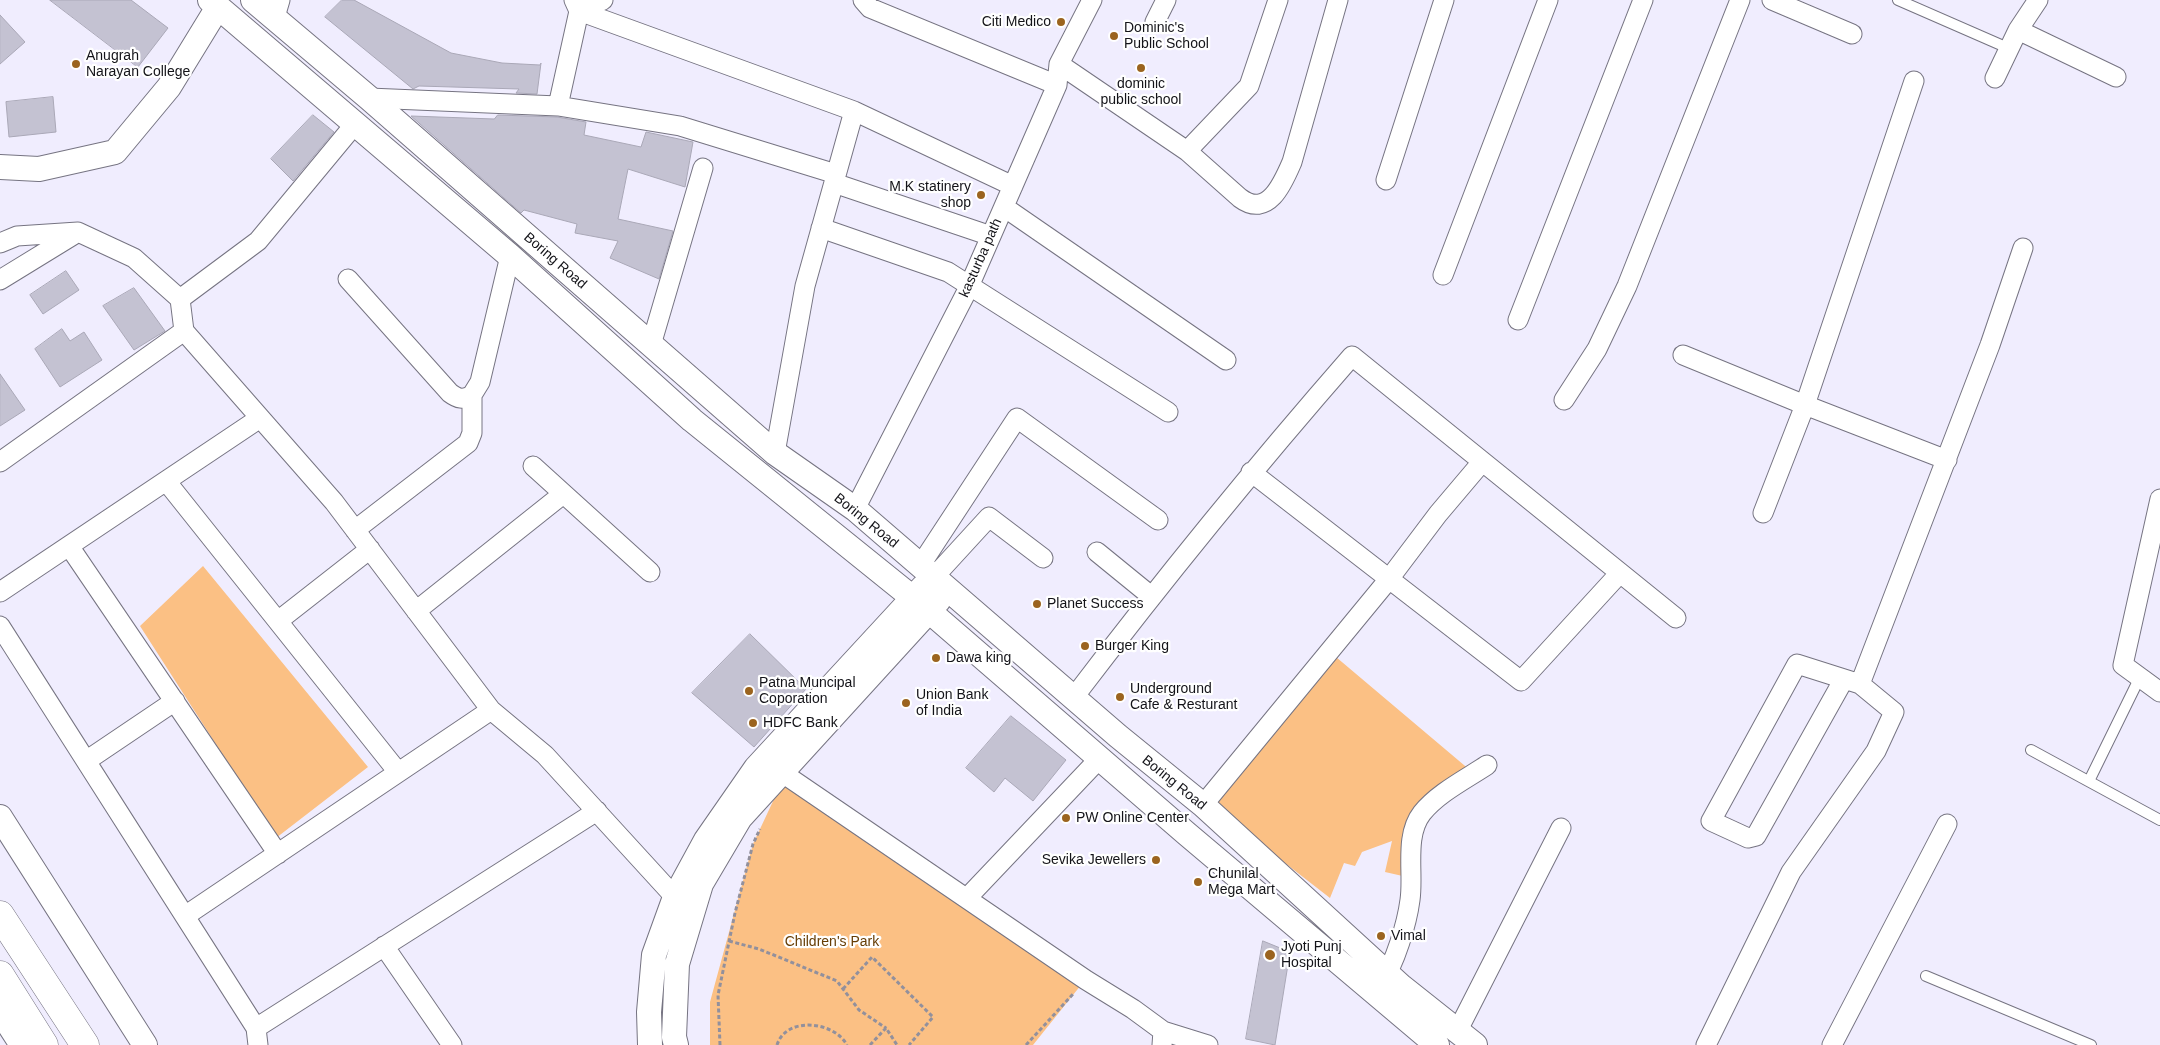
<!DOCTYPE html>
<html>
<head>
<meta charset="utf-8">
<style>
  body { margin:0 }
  canvas { display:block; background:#f0edfe }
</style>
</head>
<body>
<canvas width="2160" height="1045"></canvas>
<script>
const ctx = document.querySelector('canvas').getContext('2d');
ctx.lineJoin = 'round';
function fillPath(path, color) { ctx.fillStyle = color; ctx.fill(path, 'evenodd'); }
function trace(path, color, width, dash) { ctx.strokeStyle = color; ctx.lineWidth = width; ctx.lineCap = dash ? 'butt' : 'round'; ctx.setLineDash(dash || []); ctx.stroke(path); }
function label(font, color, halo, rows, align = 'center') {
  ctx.font = font + ' Helvetica,sans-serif'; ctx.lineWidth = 4.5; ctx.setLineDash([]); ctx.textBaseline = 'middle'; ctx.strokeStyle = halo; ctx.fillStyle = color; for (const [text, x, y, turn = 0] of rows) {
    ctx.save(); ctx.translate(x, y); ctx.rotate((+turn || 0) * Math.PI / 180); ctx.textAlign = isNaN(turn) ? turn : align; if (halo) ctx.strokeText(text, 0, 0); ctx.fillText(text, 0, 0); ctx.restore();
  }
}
const green = new Path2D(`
  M203,566L368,767L276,838L140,626Z
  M1336,657L1471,771L1430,798L1407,877L1385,872L1392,841L1362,852L1355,866L1344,863L1330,898L1209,804Z
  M782,782L1081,985L1033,1045H710V1002L753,844Z`);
const building = new Path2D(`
  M50,0H131L168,28L138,67Z
  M342,0H354L451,53L502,63L540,65L541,63L537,94L516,93L519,89L419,86L413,89L325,17Z
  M0,15L25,42L0,64Z
  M53,97L56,132L9,137L6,102Z
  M313,115L334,132L293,181L271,159Z
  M498,115L557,117L586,122L584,135L641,147L646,132L693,142L685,187L628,169L618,219L673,231L659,279L610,258L618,241L575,233L577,224L524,210L521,213L411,116L494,119Z
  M66,271L79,290L43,314L30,295Z
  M134,288L165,331L134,350L103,306Z
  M62,329L70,341L84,332L102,360L60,387L35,349Z
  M0,374L25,410L0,426Z
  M750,634L806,689L754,747L692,693Z
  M1011,716L1066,760L1033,801L1005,778L994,792L966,768Z
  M1263,941L1290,952L1275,1045L1246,1039Z`);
const path = new Path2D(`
  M729,941L759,949L837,981L859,1010L886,1028
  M843,989L872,957L933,1017L909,1045
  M720,1045L718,995L735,913L753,844L760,829
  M777,1045C786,1016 834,1021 847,1045
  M870,1045L886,1028L897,1045
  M1026,1045L1074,993`);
const service = new Path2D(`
  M1898,0L2008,48
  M2031,750L2160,820
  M2089,781L2140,677
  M1926,976L2091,1045`);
const minor = new Path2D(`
  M574,0L579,11L854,111L1013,186
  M863,0L870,8L1057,85
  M1772,0L1852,34
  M275,17L280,0
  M1155,22L1166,0
  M2018,30L2116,77
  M1059,64L1187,151L1240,198C1268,219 1283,183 1292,162L1338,0
  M1995,78L2018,30L2038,0
  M369,98L558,106L579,11L603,0
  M558,106L680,126L836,174
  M1187,151L1249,86L1278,0
  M1386,180L1444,0
  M834,183L991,236
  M1004,207L1226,360
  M821,228L948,272L1168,412
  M0,243L17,236L78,232L134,258L180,299L184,331L334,502L491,710L545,755L684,907
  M1443,275L1548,0
  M348,279L450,393C458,399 463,400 472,395L480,382L510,256
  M0,280L75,234
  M180,299L258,241L355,124
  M1518,320L1643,0
  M651,345L703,168
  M1683,355L1805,405L1947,460
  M1564,400L1597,349L1627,286L1740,0
  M775,453L805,286L854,111
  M0,462L184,331
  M533,466L650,572
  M1251,472L1521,681L1619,574
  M166,481L398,772
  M2160,499L2123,665L2160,692
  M855,509L967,291L1057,85L1059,64L1092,0
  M1763,513L1805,405L1914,81
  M355,530L468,443L472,433V395
  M69,546L278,854
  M1097,552L1151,596
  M920,566L1017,418L1158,520
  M934,577L989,517L1043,558
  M0,592L260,418
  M416,611L563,494
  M278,621L370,549
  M0,626L256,1028L258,1045
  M1844,679L1756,836L1748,838L1711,821L1797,664L1860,684
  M1074,697C1163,580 1255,467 1352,356L1676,618
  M86,761L175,701
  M781,772L1086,980L1133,1009L1163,1031L1162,1045
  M1203,805L1389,579L1438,514L1482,462
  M967,898L1099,759
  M185,916L491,710
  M384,946L452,1045
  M1381,983C1395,964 1407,923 1410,900C1414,873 1404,836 1422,813C1438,793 1466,779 1487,765
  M256,1028L597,811
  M1458,1030L1561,828
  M1163,1031L1208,1045
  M1706,1045L1791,872L1876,751L1894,712L1860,684L1990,345L2023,248
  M1832,1045L1947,824`);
const tertiary = new Path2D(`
  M210,0L510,256L692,420L929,611L1187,834L1437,1045
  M253,0L369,98L775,453L855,509L1118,736L1203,805L1402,987L1475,1045
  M0,167L39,169L115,152L169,87L218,7
  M0,817L145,1045
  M0,1011L22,1045
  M650,1045L649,1012L654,955L675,897L706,840L756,768L923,587
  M676,1045L674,1037L677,964L701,884L740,818L939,600`);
const primary = new Path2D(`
  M0,915L85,1045
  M0,975L44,1045`);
const markers = [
  [1061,22,5,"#9b641f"],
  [1114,36,5,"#9b641f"],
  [76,64,5,"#9b641f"],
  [1141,68,5,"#9b641f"],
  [981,195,5,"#9b641f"],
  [1037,604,5,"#9b641f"],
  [1085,646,5,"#9b641f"],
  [936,658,5,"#9b641f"],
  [749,691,5,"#9b641f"],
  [1120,697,5,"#9b641f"],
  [906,703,5,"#9b641f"],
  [753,723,5,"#9b641f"],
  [1066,818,5,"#9b641f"],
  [1156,860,5,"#9b641f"],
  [1198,882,5,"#9b641f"],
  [1381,936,5,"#9b641f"],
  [1270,955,6,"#9b641f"]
];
const poiNames = [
  ["Citi Medico",1051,22,"right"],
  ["Dominic's",1124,28],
  ["Public School",1124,44],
  ["Anugrah",86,56],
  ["Narayan College",86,72],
  ["dominic",1141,84,"center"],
  ["public school",1141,100,"center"],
  ["M.K statinery",971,187,"right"],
  ["shop",971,203,"right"],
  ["Planet Success",1047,604],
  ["Burger King",1095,646],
  ["Dawa king",946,658],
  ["Patna Muncipal",759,683],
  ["Coporation",759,699],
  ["Underground",1130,689],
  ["Cafe & Resturant",1130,705],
  ["Union Bank",916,695],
  ["of India",916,711],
  ["HDFC Bank",763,723],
  ["PW Online Center",1076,818],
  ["Sevika Jewellers",1146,860,"right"],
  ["Chunilal",1208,874],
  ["Mega Mart",1208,890],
  ["Vimal",1391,936],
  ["Jyoti Punj",1281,947],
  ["Hospital",1281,963]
];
const streetNames = [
  ["kasturba path",981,258,-66],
  ["Boring Road",555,261,41],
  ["Boring Road",866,521,39],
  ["Boring Road",1174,783,39]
];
const parkNames = [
  ["Children's Park",832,942]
];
fillPath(green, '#fbc084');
fillPath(building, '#c4c2d2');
trace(building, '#aaa8b7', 1);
trace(service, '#767482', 12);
trace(minor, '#767482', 21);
trace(tertiary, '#767482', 26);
trace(primary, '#767482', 29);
trace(path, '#92909c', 3, [4, 2.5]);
trace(service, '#fff', 10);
trace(minor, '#fff', 19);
trace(tertiary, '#fff', 24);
trace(primary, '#fff', 28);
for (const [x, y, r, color] of markers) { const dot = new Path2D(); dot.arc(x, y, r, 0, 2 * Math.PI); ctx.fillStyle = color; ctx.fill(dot); trace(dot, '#fff', 2); }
label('14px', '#131318', '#fff', poiNames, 'left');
label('14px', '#131318', '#fff', streetNames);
label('14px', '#663d05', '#fff', parkNames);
</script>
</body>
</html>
